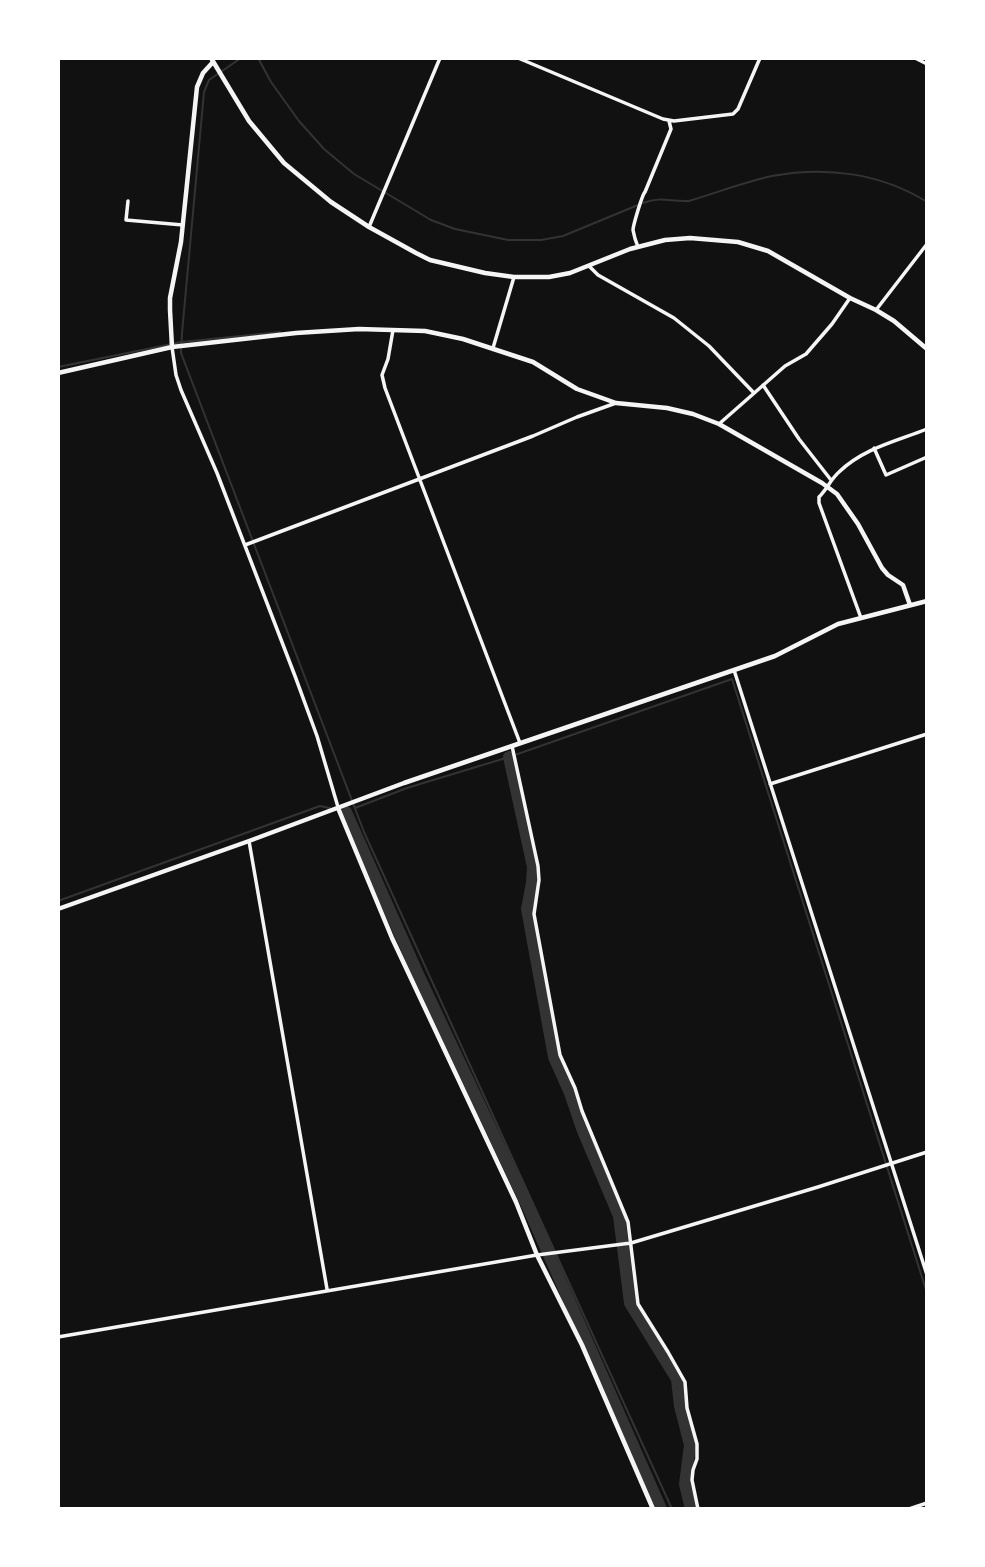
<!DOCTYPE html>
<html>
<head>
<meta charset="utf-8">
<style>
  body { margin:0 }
  #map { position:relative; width:985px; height:1567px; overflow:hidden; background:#111; font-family:Georgia,serif }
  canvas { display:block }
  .frame { position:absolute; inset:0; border:60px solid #fff; pointer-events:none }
</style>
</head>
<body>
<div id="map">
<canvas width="985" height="1567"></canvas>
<div class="frame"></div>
</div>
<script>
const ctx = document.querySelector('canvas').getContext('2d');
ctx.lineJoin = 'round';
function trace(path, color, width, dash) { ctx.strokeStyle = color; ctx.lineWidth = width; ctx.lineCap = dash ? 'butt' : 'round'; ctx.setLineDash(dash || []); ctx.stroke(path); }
const stream = new Path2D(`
  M241,58L209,80L204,92L182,333L181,353L364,832L672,1509
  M258,58L271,82L299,121L324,149L354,174L431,220L455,229L508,240H541L563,236L638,205
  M643,203C662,196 670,202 689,201C716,193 744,182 772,176C825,166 881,173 927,202
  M58,367L182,342L280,332
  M355,808L407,788L509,757L732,679L927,1293
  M339,810L346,812
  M58,901L320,806L330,808`);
const river = new Path2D(`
  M509,757L533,867L532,883L527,909L554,1057L570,1093L583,1131L619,1216L630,1303L677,1379L680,1406L690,1445L685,1484L691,1509
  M346,812L417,972L527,1205L661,1509`);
const minor = new Path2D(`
  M518,58L663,119L674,121L733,114L738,109L760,58
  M915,58L927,64
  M128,201L126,220L183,225
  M369,227L440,58
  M638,247C636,242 634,236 633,230C633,226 642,195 645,192L671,129L669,121
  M589,266L598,275L674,318L709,346L754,393
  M876,310L927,244
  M393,330L388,359L382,375L385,388L520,743
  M172,347L176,375L181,390L217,473L295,676L317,736L338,807
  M493,348L514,277
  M763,385L799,439L831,480
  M719,424L785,366L806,354L832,324L850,298
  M874,448L886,475L927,457
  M245,545L533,436L577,417L616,403
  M861,618L819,503V497C827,489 831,479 839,472C864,448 897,441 927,429
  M734,670L927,1275
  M512,746L538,866L539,880L534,914L560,1055L575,1088L582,1111L628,1222L638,1304L668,1352L685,1382L687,1408L697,1444V1459L693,1470L692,1480L698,1509
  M770,784L927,734
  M249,841L327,1289
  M58,1337L537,1255L631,1243L818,1187L927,1152
  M909,1509L927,1503`);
const tertiary = new Path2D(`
  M211,58L249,121L284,163L331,202L369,227L416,253L430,260L485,273L514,277H549L570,273L630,249L665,240L690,238L738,242L768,251L850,298L876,310L894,321L927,349
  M172,347L170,310V298L181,242L197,87L203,73L213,62
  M58,373L172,347L296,333L359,329L425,331L463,339L533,362L577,389L616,403L667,408L693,414L719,424L822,483L837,494L858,524L882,568L888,575L903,585L910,605
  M338,808L392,938L516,1202L537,1255L582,1345L653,1509
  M58,909L249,841L404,783L775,656L838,624L927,601`);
trace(stream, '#333', 2);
trace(river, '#333', 12);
trace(minor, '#f5f5f5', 3.5);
trace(tertiary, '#f5f5f5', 4.5);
</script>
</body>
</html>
